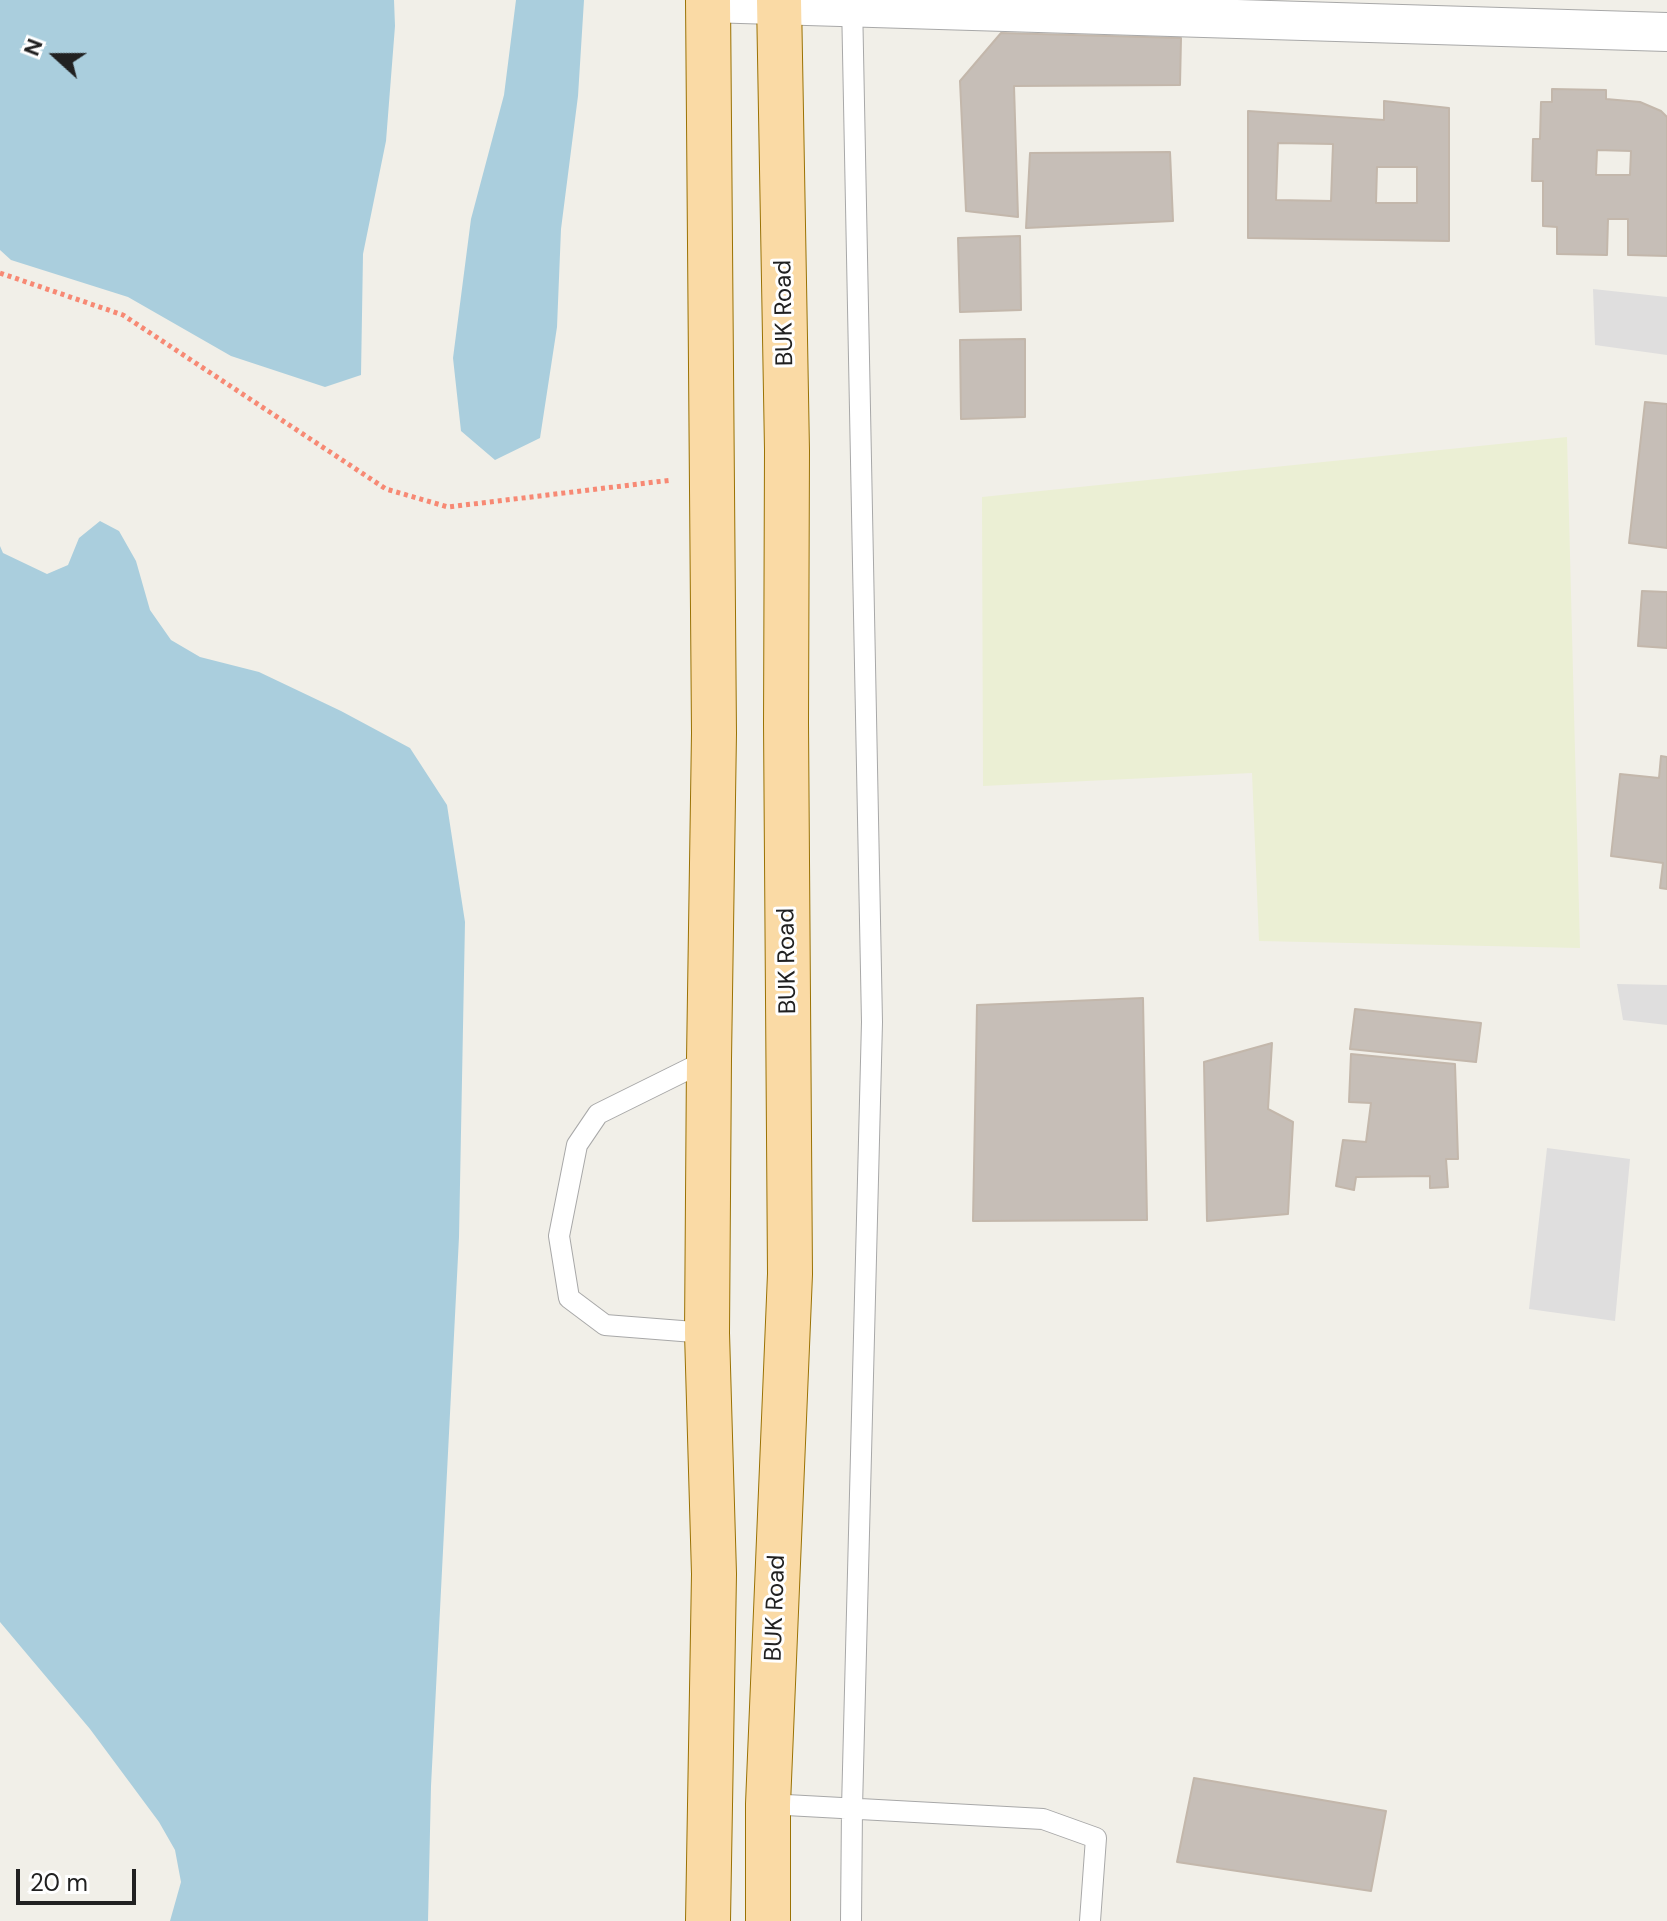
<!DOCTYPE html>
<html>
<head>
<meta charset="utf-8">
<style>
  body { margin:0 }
  #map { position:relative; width:1667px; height:1921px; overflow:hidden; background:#f1efe8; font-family:"DM Sans",sans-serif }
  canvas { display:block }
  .north { position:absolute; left:16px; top:16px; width:80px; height:80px; -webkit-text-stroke:6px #fff; paint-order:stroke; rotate:291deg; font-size:22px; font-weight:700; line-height:32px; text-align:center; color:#212121 }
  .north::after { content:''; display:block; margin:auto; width:28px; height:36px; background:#212121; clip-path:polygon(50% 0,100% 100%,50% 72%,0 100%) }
  .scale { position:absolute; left:16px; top:1869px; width:120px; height:36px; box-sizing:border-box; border:4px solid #212121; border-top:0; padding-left:10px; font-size:24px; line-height:28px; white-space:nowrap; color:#212121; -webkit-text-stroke:6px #fff; paint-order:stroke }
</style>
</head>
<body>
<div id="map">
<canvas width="1667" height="1921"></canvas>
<div class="north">N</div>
<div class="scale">20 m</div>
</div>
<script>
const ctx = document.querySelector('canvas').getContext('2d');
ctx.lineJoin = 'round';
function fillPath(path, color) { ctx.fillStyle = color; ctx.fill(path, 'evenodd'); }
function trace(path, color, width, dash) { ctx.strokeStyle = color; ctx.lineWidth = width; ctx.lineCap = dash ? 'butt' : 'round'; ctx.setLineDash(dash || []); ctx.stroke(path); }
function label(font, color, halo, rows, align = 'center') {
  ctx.font = font + ' "DM Sans",sans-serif'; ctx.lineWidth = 6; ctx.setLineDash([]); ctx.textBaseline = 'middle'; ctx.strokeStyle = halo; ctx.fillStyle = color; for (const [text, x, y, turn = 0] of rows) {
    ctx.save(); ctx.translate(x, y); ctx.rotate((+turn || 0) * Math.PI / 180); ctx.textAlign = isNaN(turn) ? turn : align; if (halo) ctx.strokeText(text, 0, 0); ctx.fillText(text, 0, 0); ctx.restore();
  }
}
const residential = new Path2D(`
  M1593,289L1667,297V355L1595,345Z
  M1617,984L1667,985V1025L1623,1020Z
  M1547,1148L1630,1159L1615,1321L1529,1309Z`);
const farmland = new Path2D(`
  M1567,437L1580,948L1259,941L1252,773L983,786L982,497Z`);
const water = new Path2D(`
  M0,0H394L395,26L386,141L363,254L361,375L325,387L231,356L128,297L11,260L0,250Z
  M516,0H584L578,96L561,229L557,327L540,438L495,460L461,431L453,358L471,219L504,95Z
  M100,521L119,531L136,561L150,610L171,640L200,657L259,672L341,711L410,748L447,805L465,922L459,1237L431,1786L428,1921H170L181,1882L175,1850L159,1822L90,1729L0,1622V546L3,553L47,574L68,565L79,538Z`);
const building = new Path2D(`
  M1001,33L1181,38L1180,85L1014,86L1018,217L966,211L960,81Z
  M1552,89L1606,90V99L1640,102L1661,111L1667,117V256L1628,255V219H1608L1607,255L1557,254V227L1543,226V181H1532L1533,139H1540L1541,102H1552ZM1597,150L1631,151L1630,175H1596Z
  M1384,101L1449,108V241L1248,238V111L1384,120ZM1278,143L1333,144L1331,201L1276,200ZM1377,167H1417V203H1376Z
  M1170,152L1173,221L1026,228L1030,153Z
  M1020,236L1021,310L960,312L958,238Z
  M1025,339V417L961,419L960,340Z
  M1645,402L1667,404V548L1629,543Z
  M1642,591L1667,592V648L1638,646Z
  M1661,756L1667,757V889L1660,888L1663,863L1611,856L1620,774L1659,778Z
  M1143,998L1147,1220L973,1221L977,1005Z
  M1355,1009L1481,1023L1476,1062L1350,1049Z
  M1272,1043L1268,1109L1293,1122L1288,1214L1207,1221L1204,1062Z
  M1351,1054L1455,1064L1458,1159H1446L1448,1187L1430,1188V1176L1356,1177L1354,1190L1336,1186L1343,1140L1366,1142L1371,1103L1349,1102Z
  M1194,1778L1386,1811L1371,1891L1177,1862Z`);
const path = new Path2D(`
  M0,273L123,315L386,489L448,507L672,480`);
const lane = new Path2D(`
  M707,1333L605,1325L569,1298L559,1236L577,1145L598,1114L709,1059
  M768,1804L1043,1819L1096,1838L1090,1921
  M851,1921L852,1808L872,1022L852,1`);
const street = new Path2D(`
  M708,3L1667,32`);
const primary = new Path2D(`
  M708,0L714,733L709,1059L707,1333L714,1574L708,1921
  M768,1921V1804L790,1274L786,723L787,450L779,0`);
const streetNames = [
  ["BUK Road",785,313,-91],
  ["BUK Road",788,961,-91],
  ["BUK Road",776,1608,-88]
];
fillPath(residential, '#dfdede');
fillPath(farmland, '#ebefd4');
fillPath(water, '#aacedd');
fillPath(building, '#c6beb7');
trace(building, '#c3b7ab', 2);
trace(lane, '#a8a8a8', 22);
trace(street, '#a8a8a8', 40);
trace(primary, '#9a7204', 46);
trace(path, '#f78974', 5, [4, 4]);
trace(lane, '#fff', 20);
trace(street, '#fff', 38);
trace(primary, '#fadaa5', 44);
label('24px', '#212121', '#fff', streetNames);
</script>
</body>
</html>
